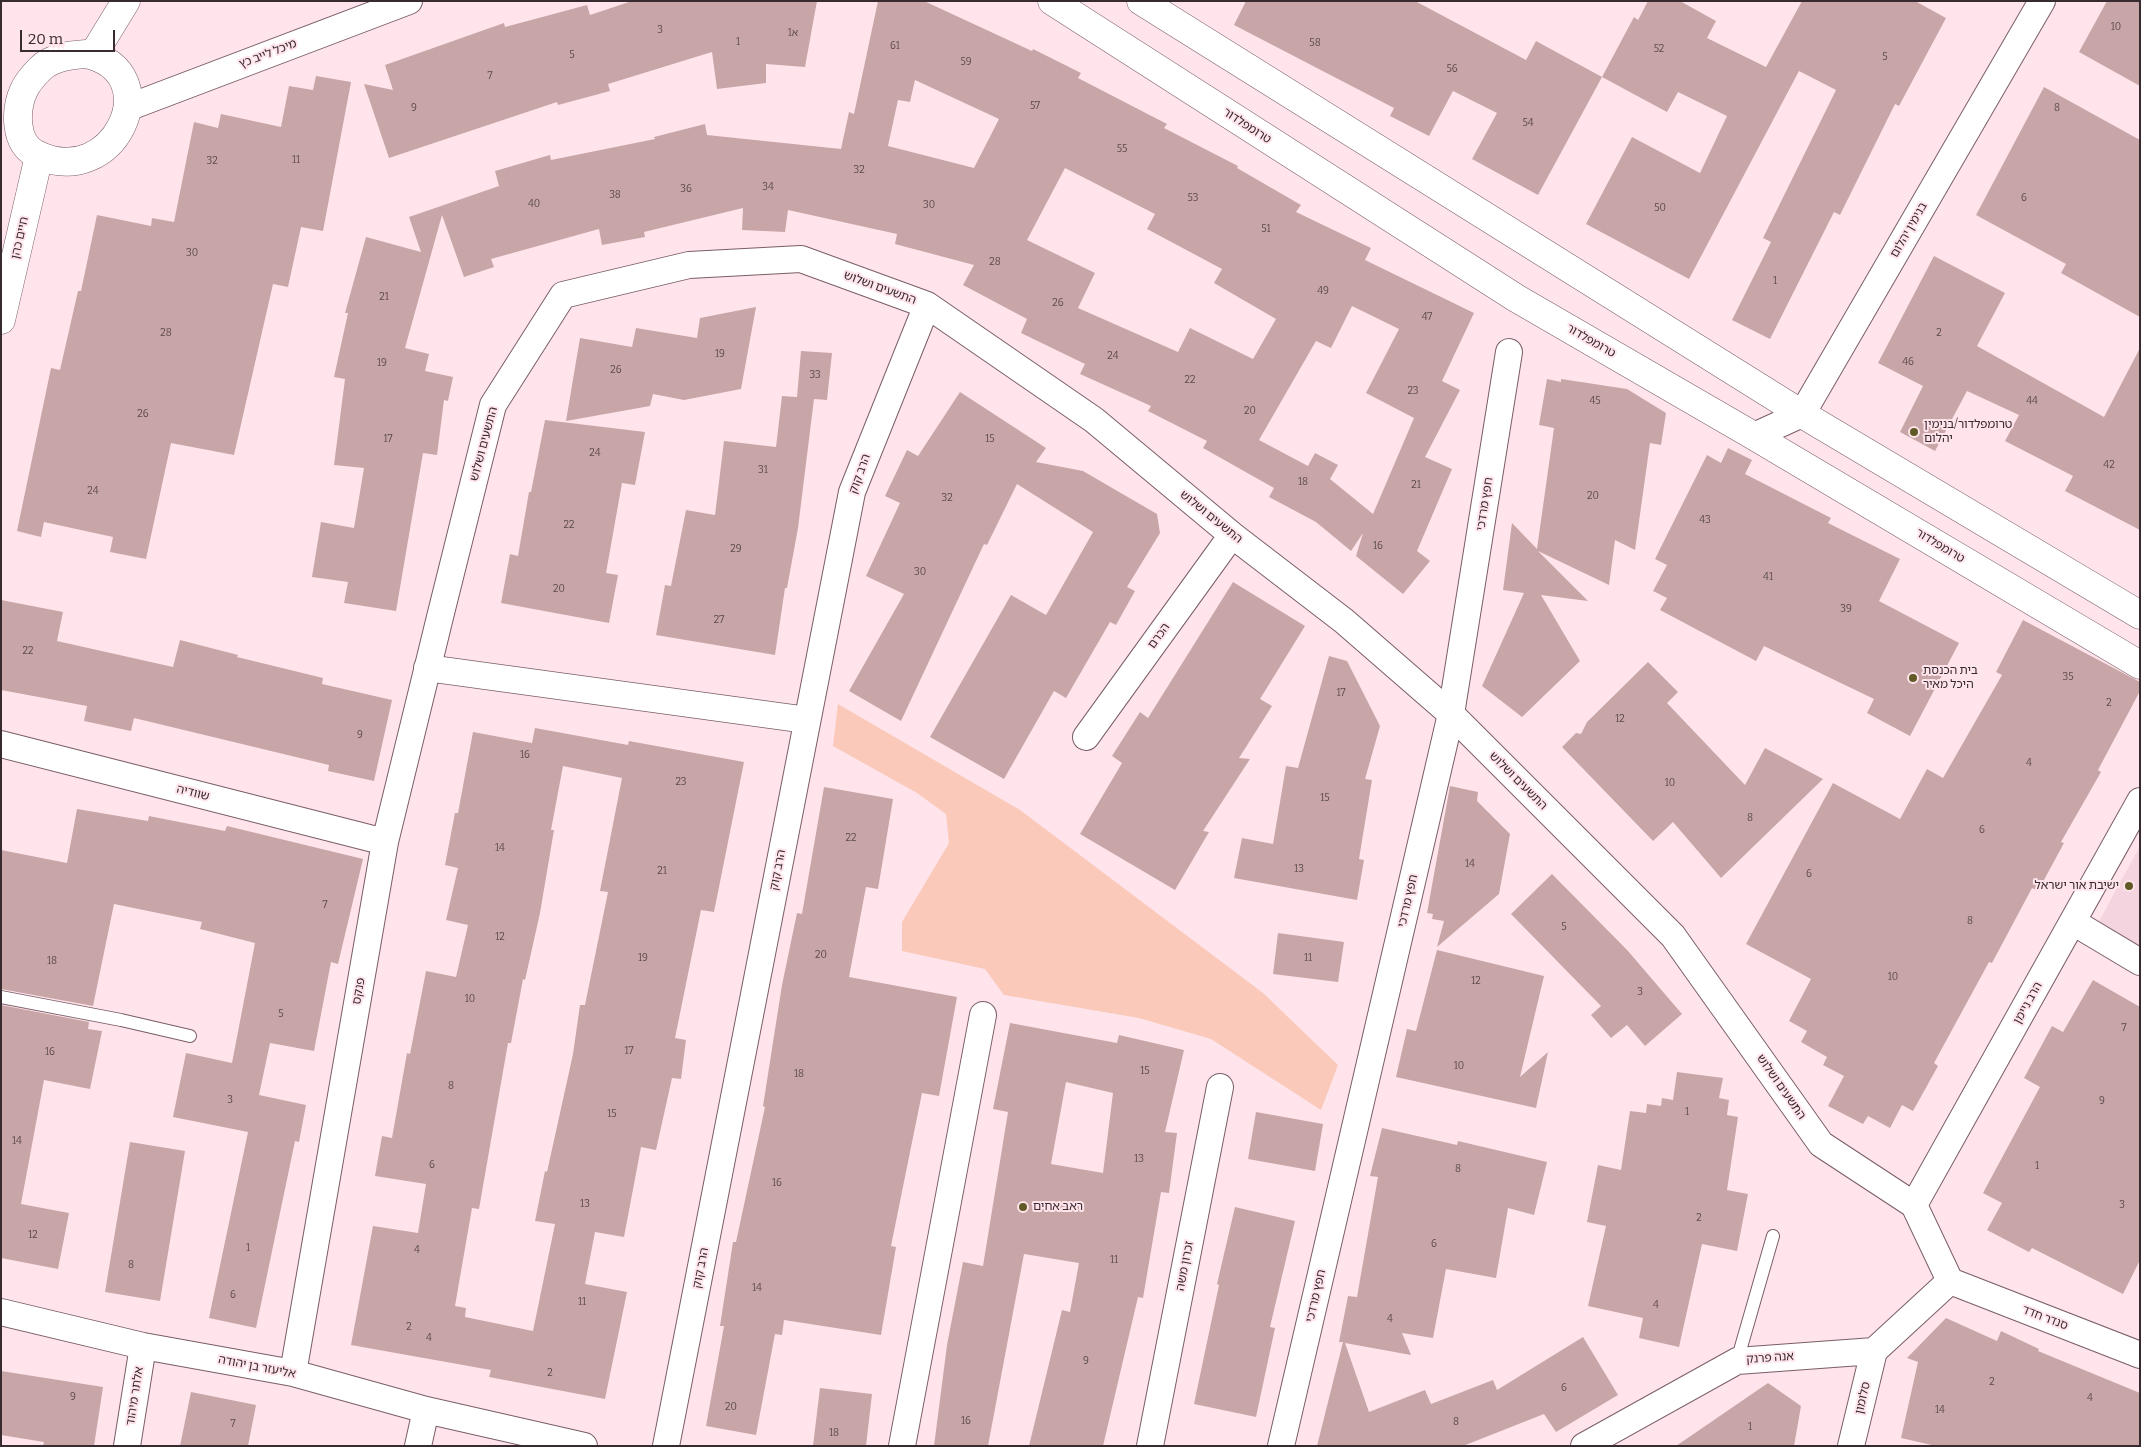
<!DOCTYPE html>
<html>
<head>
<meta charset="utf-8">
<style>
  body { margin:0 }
  #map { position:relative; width:2141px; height:1447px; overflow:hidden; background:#ffe4ec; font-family:Bitter,serif }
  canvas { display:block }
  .frame { position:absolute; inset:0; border:2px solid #382b2f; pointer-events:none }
  .scale { position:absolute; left:20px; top:30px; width:95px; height:22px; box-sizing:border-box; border:2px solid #382b2f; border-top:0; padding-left:6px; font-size:15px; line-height:18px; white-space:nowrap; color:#382b2f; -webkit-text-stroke:4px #ffe4ec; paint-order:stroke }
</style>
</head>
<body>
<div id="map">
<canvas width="2141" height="1447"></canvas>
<div class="frame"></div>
<div class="scale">20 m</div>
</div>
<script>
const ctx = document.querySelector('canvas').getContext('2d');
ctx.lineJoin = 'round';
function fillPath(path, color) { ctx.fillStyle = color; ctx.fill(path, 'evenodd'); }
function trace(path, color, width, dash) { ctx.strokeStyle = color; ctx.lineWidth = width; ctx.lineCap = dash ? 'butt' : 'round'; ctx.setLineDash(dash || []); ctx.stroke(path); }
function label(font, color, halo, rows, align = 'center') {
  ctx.font = font + ' Bitter,"Noto Sans Hebrew",serif'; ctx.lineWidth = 4; ctx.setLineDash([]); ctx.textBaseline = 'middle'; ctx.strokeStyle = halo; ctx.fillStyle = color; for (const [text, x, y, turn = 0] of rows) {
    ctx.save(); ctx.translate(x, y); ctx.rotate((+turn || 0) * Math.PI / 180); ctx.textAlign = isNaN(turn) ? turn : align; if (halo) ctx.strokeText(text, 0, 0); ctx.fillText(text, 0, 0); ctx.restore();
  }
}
const built = new Path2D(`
  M2140,846V948L2097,925Z`);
const green = new Path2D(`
  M838,704L1020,810L1263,993L1338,1065L1321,1110L1211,1039L1139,1018L1004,995L985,969L902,951V922L949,843L946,814L917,793L833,746Z`);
const building = new Path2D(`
  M632,1H817L805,67L766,64V83L717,89L712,52L608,84L610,91L558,105L557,102L389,158L364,84L393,90L385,65L504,23L505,27L587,5L590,15Z
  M878,1H924L1032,51L1033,49L1081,73L1078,78L1167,124L1164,128L1238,166L1237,168L1301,205L1296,212L1371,248L1365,260L1474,313L1442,381L1460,390L1425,457L1452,469L1417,551L1430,561L1403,594L1356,556L1363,533L1351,551L1316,522L1269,497L1274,488L1203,448L1207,441L1148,411L1151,406L1080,374L1085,364L1021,333L1027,319L963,285L974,265L895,244L897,234L788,210L785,232L742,230L743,208L644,232L645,237L602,245L599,229L491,259L494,267L464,277L442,215L405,348L429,354L425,371L453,377L448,401L444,400L437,455L423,453L396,611L344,603L348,582L312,577L321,522L354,528L364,468L334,465L345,379L334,377L348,313H345L366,237L421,252L409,217L499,186L495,171L550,155L551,160L655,139L654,137L705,124L707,135L841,149L849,112L854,114ZM915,80L999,119L974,168L888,146L898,100L910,102ZM1065,168L1155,214L1147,229L1222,269L1214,283L1276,319L1253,359L1190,328L1178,352L1078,308L1095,273L1027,240ZM1352,306L1399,329L1366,393L1414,418L1373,514L1330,479L1338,465L1315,453L1308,466L1259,440L1316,341L1331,348Z
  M1246,1H1415L1526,60L1536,41L1602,77L1538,195L1472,159L1497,113L1453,91L1429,136L1390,116L1394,108L1234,25Z
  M1648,1H1680L1716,21L1707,38L1766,67L1802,1H1915L1946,18L1899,106L1895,104L1840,215L1834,212L1770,339L1732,320L1771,242L1763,238L1836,90L1799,71L1689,279L1586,224L1632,137L1700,173L1727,116L1678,92L1667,112L1602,77L1634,17L1638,20Z
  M2107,1H2140V86L2079,52Z
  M316,76L351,82L323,231L301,227L288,287L273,284L234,455L171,443L146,559L110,552L113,537L44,522L41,537L17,531L51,368L60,370L78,291H81L97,215L151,226L152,218L174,222L194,122L218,128L221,114L281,127L289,86L313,90Z
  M2044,87L2140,140V317L2061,273L2066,264L1976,215Z
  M1934,256L2005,293L1977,346L2104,417L2140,348V530L2065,491L2073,476L2005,441L2019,415L1967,391L1935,451L1900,432L1923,386L1878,363Z
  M756,307L741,389L684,400L653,394L650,406L566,421L580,338L632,347L636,328L697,338L700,318Z
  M801,351L832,353L827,400L814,399L798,528L787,588H785L775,655L656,635L665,585L671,586L686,510L715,515L724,441L776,447L782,396L797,397Z
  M1547,379L1561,382V379L1627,389L1666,413L1661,445L1650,443L1635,550L1615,540L1609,585L1538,551L1588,601L1541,595L1580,661L1522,717L1482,686L1524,593L1503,590L1512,523L1537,549L1554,428L1539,425Z
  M960,392L1046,448L1036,462L1083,471L1157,514L1160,533L1127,587L1135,591L1116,625L1110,622L1066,698L1054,691L1004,779L930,737L1011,595L1046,615L1093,532L1017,484L987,545L984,544L901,721L849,691L904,594L866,576L900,503L885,496L907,450L918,456Z
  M545,420L645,432L635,485L622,483L606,573L618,575L609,623L501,603L510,554L518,556L529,492H531Z
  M1728,448L1752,460L1745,474L1831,518L1828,523L1900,559L1879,601L1959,643L1910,736L1867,713L1874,699L1764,646L1756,661L1660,610L1667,598L1653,591L1667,565L1655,559L1707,455L1721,463Z
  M1233,582L1305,626L1260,699L1272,706L1239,758L1250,759L1203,831L1209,832L1175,890L1080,834L1122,763L1112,756L1140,712L1148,718Z
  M1,600L63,612L57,641L173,667L180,640L238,655L237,657L323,678L322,684L392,700L374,781L328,771L329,765L134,718L131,731L84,721L87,706L1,690Z
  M2023,620L2140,682V691L2098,770L2101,772L2061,842L2064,843L2038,891L2032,888L1992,963L1989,962L1934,1063L1938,1066L1913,1111L1902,1105L1890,1128L1868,1116L1863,1124L1828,1106L1844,1076L1823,1065L1827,1057L1801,1042L1807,1031L1789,1021L1811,979L1746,944L1833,783L1900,819L1927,769L1943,778L2002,675L1996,672Z
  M1329,656L1347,661L1380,726L1365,779L1372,780L1359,859L1364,860L1357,900L1234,878L1242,838L1273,844L1286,766L1298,768Z
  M1648,662L1678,692L1667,703L1745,785L1765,748L1823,779L1721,878L1673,822L1653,841L1562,747L1576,733L1581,734L1587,722Z
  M535,728L628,745L629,741L744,762L714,912L701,910L675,1038L686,1040L681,1079L672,1078L656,1150L641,1147L624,1237L595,1232L585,1284L627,1292L605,1399L489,1377L491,1370L351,1345L373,1226L418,1233L426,1184L375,1176L382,1136L392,1138L407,1053L410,1054L426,971L456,977L468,925L446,920L458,868L445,865L455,813H458L473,732L532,743ZM563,766L622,778L600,891L608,892L585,1005H580L573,1054L547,1172L545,1171L535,1221L555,1224L533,1331L465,1317L466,1308L455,1306L472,1208L479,1209L508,1043H511L523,979L525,980L540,913L554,830H551Z
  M1450,786L1478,792L1477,801L1510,834L1499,894L1437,947L1444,921L1432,919L1433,914L1427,913Z
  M824,787L893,799L878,889L866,887L849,977L957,997L939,1096L922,1093L891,1246L896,1247L881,1335L784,1320L782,1335L775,1334L756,1435L706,1426L724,1326H720L733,1242H736L765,1107L763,1106L782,985L797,913L802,914Z
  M77,809L148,821L149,816L225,831L227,826L363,859L338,964L331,962L314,1051L270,1043L259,1095L306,1105L299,1142L295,1141L256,1328L209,1318L248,1132L173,1117L186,1053L232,1063L255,943L200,929L202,922L114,904L93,1006L1,989V850L67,863Z
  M1552,874L1628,951L1682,1014L1645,1046L1627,1025L1611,1038L1591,1015L1601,1006L1511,914Z
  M1278,933L1344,942L1338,982L1273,974Z
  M1437,950L1544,976L1520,1077L1548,1052L1536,1108L1396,1077L1407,1029L1416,1031Z
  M2093,980L2140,1007V1260L2123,1294L2032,1248L2029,1252L1987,1230L2002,1203L1983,1193L2040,1087L2024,1078L2052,1026L2063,1032Z
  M1,1005L89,1022L88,1029L102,1031L90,1089L44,1080L21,1204L69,1213L58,1269L1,1258Z
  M1010,1023L1117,1043L1119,1035L1184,1050L1165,1132L1177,1133L1169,1193L1161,1192L1143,1298L1138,1297L1103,1446H1029L1062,1310L1070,1312L1079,1263L1024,1254L988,1446H934L947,1345L963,1262L983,1266L1008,1112L993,1109ZM1066,1082L1113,1093L1103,1173L1051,1164Z
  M1677,1072L1723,1078L1719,1098L1729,1100L1727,1115L1738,1117L1727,1190L1748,1194L1737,1251L1702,1244L1679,1347L1639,1338L1643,1318L1588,1306L1606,1226L1587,1222L1598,1165L1621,1170L1630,1111L1646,1113L1647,1104L1661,1106L1662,1098L1673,1100Z
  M1256,1112L1323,1124L1315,1171L1248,1159Z
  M1382,1128L1457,1145L1458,1141L1547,1162L1534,1215L1508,1208L1496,1278L1446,1269L1433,1338L1402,1333L1411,1355L1345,1343L1369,1412L1425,1390L1431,1404L1493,1380L1497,1390L1583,1337L1618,1395L1556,1432L1544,1414L1463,1446H1317L1343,1342H1339L1348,1296L1357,1297L1378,1177L1370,1176Z
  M130,1142L185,1151L160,1301L105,1292Z
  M1235,1207L1295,1221L1270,1327L1275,1328L1256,1417L1194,1404L1219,1285L1217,1284Z
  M1946,1318L1997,1341L2001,1331L2039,1349L2038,1351L2140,1393V1446H1936L1901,1438L1918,1362L1907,1358Z
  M1,1371L103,1387L94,1446H43L44,1442L1,1435Z
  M1768,1383L1801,1406L1794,1446H1676Z
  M820,1388L872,1394L866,1446H813Z
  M191,1392L256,1405L248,1446H180Z`);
const lane = new Path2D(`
  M1,997L121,1020L190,1036
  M1737,1361L1773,1236`);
const street = new Path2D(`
  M127,108L409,1
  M1754,436L1802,414L2042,1
  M427,668L807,720
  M1086,737L1232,535
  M1,744L385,842
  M2073,922L2140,962
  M1914,1205L2140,801
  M1950,1281L2140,1355
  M1,1312L143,1346L293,1373L426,1410L584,1446
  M293,1373L385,842L441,613L493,405L563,295L689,265L801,259L927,305L1094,420L1232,535L1344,621L1451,714L1673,936L1821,1144L1914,1205L1950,1281
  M127,1446L143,1346
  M418,1446L426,1410
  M666,1446L852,492L927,305
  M902,1446L983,1015
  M1150,1446L1220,1087
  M1281,1446L1451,714L1509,352
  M1584,1446L1737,1361L1874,1351L1950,1281
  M1851,1446L1874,1351`);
const secondary = new Path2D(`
  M1052,1L1516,298L1754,436L2140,665
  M1141,1L1802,414L2140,615
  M86,54C170,72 114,193 36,154C14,143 15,109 24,90C27,83 35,74 40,69C52,57 70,55 86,54Z
  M93,55L126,1
  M1,320L39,156`);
const markers = [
  [1914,432,5,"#615a27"],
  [1913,678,5,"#615a27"],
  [2129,886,5,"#615a27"],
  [1023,1207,5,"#615a27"]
];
const numberNames = [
  ["10",2116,27],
  ["3",660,30],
  ["1א",793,33],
  ["1",738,42],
  ["58",1315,43],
  ["61",895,46],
  ["52",1659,49],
  ["5",572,55],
  ["5",1885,57],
  ["59",966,62],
  ["56",1452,69],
  ["7",490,76],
  ["57",1035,106],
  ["9",414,108],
  ["8",2057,108],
  ["54",1528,123],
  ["55",1122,149],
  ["11",296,160],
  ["32",212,161],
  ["32",859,170],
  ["34",768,187],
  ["36",686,189],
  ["38",615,195],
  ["53",1193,198],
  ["6",2024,198],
  ["40",534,204],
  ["30",929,205],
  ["50",1660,208],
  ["51",1266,229],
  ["30",192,253],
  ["28",995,262],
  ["1",1775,281],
  ["49",1323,291],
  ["21",384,297],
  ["26",1058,303],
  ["47",1427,317],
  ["28",166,333],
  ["2",1939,333],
  ["19",720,354],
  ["24",1113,356],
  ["46",1908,362],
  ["19",382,363],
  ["26",616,370],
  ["33",815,375],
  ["22",1190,380],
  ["23",1413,391],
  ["45",1595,401],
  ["44",2032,401],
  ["20",1250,411],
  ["26",143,414],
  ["17",388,439],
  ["15",990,439],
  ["24",595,453],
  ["42",2109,465],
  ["31",763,470],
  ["18",1303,482],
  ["21",1416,485],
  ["24",93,491],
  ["20",1593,496],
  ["32",947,498],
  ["43",1705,520],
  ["22",569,525],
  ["16",1378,546],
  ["29",736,549],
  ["30",920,572],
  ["41",1768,577],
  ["20",559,589],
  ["39",1846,609],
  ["27",719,620],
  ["22",28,651],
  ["35",2068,677],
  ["17",1341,693],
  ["2",2109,703],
  ["12",1620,719],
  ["9",360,735],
  ["16",525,755],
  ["4",2029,763],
  ["23",681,782],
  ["10",1670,783],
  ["15",1325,798],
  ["8",1750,818],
  ["6",1982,830],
  ["22",851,838],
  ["14",500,848],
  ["14",1470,864],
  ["13",1299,869],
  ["21",662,871],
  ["6",1809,874],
  ["7",325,905],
  ["8",1970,921],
  ["5",1564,927],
  ["12",500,937],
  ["20",821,955],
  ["19",643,958],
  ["11",1308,958],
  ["18",52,961],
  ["10",1893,977],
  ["12",1476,981],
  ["3",1640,992],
  ["10",470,999],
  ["5",281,1014],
  ["7",2124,1028],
  ["17",629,1051],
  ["16",50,1052],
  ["10",1459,1066],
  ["15",1145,1071],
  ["18",799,1074],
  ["8",451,1086],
  ["3",230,1100],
  ["9",2102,1101],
  ["1",1687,1112],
  ["15",612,1114],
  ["14",17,1141],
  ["13",1139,1159],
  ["6",432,1165],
  ["1",2037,1166],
  ["8",1458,1169],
  ["16",777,1183],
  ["13",585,1204],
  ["3",2122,1205],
  ["2",1699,1218],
  ["12",33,1235],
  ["6",1434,1244],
  ["1",248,1248],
  ["4",417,1250],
  ["11",1114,1260],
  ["8",131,1265],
  ["14",757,1288],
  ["6",233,1295],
  ["11",582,1302],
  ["4",1656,1305],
  ["4",1390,1319],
  ["2",409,1327],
  ["4",429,1338],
  ["9",1086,1361],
  ["2",550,1373],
  ["2",1992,1382],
  ["6",1564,1388],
  ["9",73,1397],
  ["4",2090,1398],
  ["20",731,1407],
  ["14",1940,1410],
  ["16",966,1421],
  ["8",1456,1422],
  ["7",233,1424],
  ["1",1750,1427],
  ["18",834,1433]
];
const streetNames = [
  ["מיכל לייב כץ",268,54,-21],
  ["טרומפלדור",1247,126,33],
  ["בנימין יהלום",1909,230,-60],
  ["חיים כהן",20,238,-77],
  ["התשעים ושלוש",880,288,20],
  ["טרומפלדור",1591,341,30],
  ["התשעים ושלוש",484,444,-75],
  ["הרב קוק",860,474,-70],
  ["חפץ מרדכי",1485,504,-81],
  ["התשעים ושלוש",1211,517,39],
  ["טרומפלדור",1940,546,31],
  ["הכרם",1159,636,-54],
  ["התשעים ושלוש",1518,781,45],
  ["שוודיה",193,793,14],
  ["הרב קוק",778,870,-79],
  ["חפץ מרדכי",1408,901,-77],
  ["פנקס",359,991,-80],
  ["הרב ניימן",2028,1003,-61],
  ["התשעים ושלוש",1781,1087,55],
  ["זכרון משה",1185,1266,-79],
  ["הרב קוק",701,1268,-79],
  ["חפץ מרדכי",1316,1296,-77],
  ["סנדר חדד",2045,1318,21],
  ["אנה פרנק",1770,1358,-4],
  ["אליעזר בן יהודה",257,1367,11],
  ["אלתר מיהוד",135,1396,-81],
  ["סלומון",1863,1398,-77]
];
const poiNames = [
  ["טרומפלדור/בנימין",1924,425],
  ["יהלום",1924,439],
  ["בית הכנסת",1923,671],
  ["היכל מאיר",1923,685],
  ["ישיבת אור ישראל",2119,886,"right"],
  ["ראב אחים",1033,1207]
];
fillPath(built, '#f4d4de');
fillPath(green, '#fac9b9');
fillPath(building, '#c8a6a7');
trace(lane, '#7a5e67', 14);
trace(street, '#7a5e67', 28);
trace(secondary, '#7a5e67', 29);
trace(lane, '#fff', 12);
trace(street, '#fff', 26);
trace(secondary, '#fff', 28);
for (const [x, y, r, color] of markers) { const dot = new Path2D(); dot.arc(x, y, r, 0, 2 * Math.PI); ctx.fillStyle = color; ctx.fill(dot); trace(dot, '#ffe4ec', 2); }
label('10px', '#5c4a4d', null, numberNames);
label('12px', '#382b2f', '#ffe4ec', streetNames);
label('12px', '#382b2f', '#ffe4ec', poiNames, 'left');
</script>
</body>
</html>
